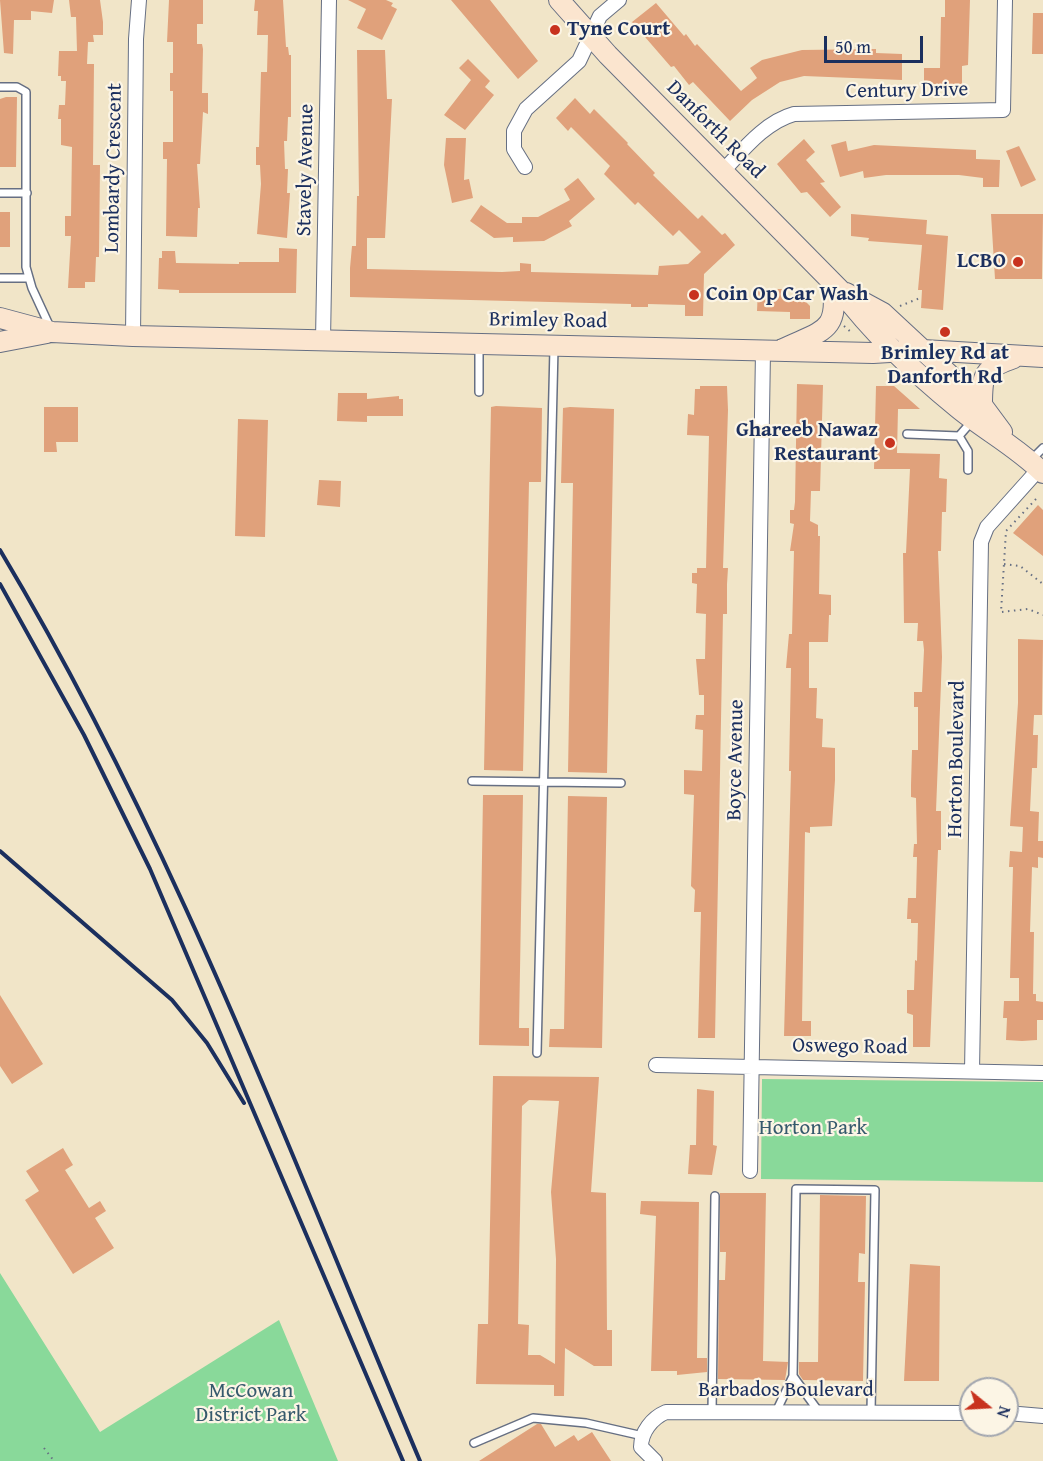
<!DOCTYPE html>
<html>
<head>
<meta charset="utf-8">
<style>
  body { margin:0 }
  #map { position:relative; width:1043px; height:1461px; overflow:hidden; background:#f1e5c8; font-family:"Gentium Book Plus",serif }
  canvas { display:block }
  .north { position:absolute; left:959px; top:1377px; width:60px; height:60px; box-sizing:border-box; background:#fcf5e5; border:2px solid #a2a6af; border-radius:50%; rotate:108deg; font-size:16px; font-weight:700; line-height:24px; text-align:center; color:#1b2f5e }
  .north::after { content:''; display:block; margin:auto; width:21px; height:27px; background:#c8321e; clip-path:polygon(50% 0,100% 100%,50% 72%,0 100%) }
  .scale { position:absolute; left:824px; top:36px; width:99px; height:27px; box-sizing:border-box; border:3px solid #1b2f5e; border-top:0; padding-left:8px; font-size:18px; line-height:21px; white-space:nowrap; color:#1b2f5e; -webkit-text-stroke:4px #fcf5e5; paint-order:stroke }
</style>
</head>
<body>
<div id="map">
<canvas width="1043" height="1461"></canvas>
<div class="north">N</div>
<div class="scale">50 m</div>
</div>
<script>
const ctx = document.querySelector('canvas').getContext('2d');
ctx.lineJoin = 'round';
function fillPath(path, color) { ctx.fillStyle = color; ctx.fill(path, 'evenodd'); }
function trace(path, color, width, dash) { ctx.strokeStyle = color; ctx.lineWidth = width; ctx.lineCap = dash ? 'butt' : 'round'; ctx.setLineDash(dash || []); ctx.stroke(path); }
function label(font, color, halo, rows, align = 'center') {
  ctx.font = font + ' "Gentium Book Plus",serif'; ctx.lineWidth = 4.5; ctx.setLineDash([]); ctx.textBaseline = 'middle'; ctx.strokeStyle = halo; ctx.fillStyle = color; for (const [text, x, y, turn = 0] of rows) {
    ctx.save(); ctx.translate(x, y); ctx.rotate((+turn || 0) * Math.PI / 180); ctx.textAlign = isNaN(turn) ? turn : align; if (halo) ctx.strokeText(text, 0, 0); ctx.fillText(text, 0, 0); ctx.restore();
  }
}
const green = new Path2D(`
  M762,1079L1043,1082V1182L761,1179Z
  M0,1273L100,1432L279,1320L338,1461H0Z`);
const building = new Path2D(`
  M0,0H54L52,13L31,11V20H14L13,54L4,53Z
  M69,0H100L103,22V35H93L94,42H88L87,64H94L93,165H100L99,257H96L95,282H85V288H68L71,236H65V216H71L72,147L61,145V119H58L59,105H65L66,81H61V76H58L59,51H77L76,17H71Z
  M169,0H203V24H197V44H202L203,49L202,93H208V114L203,112L200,164H197L200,208H198L197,237L166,236L167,159H163V142H173V91H170V73H173V42H167Z
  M255,0H283L286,47H288L289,55H291V117H288L287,141H284L285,169H288L287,193H290L287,238L257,234L261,184L260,165H256V147H259L261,72H267L268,35H257L258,11H254Z
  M348,0H386L393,3L391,6L397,9L382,40L357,28L366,9Z
  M451,0H490L538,61L518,79Z
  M945,0H970L968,65L962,66V84H924V68H940L941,17H945Z
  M656,3L684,36L686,34L695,46L697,44L741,91L757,78L750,68L762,60L802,50L876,49V53L902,54V80L804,76L780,82L752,100L730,121L693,82L689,85L674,66L671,67L632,22Z
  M1033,13H1043V54H1032Z
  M357,50H385L387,99H392L385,238H367V269L502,272L520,271V263L531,264V272L658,275L659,266L688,264L701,252L679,230L673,236L638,202L635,205L604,174L610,166L571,127L568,131L556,118L575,98L590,114L594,109L628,143L627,144L655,173L653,175L698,219L702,215L722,235L725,233L735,245L704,274L703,316H685V305L648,304V307H631V304L350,297V268L352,246H356L357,196H359Z
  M468,59L490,81L485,87L494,95L465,130L444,115L471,80L459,68Z
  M6,97H17L16,167H0V99Z
  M446,138H466L464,180L469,179L473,198L452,203L444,165Z
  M804,139L815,152L806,160L825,182L820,183L841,207L830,217L807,192L801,193L777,164Z
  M846,141L848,151L874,145L976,150V159L1000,160L999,187H983V178L959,175H886L864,178L863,171L840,177L831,145Z
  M1019,146L1036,180L1021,187L1006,151Z
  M578,178L595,199L569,221L572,226L544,241L513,242V237L494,238L470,221L481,205L507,223H522V217H538L570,200L564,189Z
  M0,212H10V247H0Z
  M851,214L927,220L926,234L948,236L943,310L921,308L922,290H918L922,245L868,241L869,238L851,236Z
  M991,214H1043L1042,279H995Z
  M279,248L297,249L296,293H179V290L158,289L159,258H162V251H175L176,263L239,264V262H279Z
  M758,289H783V298H802L810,306V319H790V312L757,311Z
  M797,384L823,385L820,491H811L810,521L818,525V536H820L819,594L831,595V615H829L828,642H809V688H817L816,718L823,719L822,747L835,748V780L832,826L810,827V833L805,832L802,1021H811V1036H784L791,771H789L791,668H786L789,634H792L794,551H790L794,524L790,523V510H794L795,502Z
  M700,386H727L728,410L723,568H728L727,584V614H723L715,1038H698L701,912H694L695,890L691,886L694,795L684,794V770L702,771L703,730L695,729L696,715H704V695H699L696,659H705L706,614L696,613L697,584L692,583V573H697V568H706L709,436L687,435L688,414L694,415L695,389H700Z
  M876,386H894L920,409H898L897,453L940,454L939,478L947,479L946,512H942L941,551H938L942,657L936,811H941V850H938L930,1047H913V1015L907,1013V990H914L915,960L917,961L918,923H911V919H907L908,898H916L917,857H913L914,844H917L916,798L911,797V785L912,750H918V707H914V692H922L924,650L923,641H917L918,623H904L903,553H906L910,469H874Z
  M338,393H367V399L399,396V399H403V416H367V422L337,421Z
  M496,406L542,408L541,482H529L523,771L484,770L491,407Z
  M44,407H78V442H56L57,452H44Z
  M570,407L614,409L607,773L568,772L573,483H561L563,408Z
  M238,419L268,420L265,537L235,536Z
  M319,480L341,481L340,507L317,505Z
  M1038,505L1043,510V556L1013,533Z
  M1018,639L1043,640L1042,715H1034L1033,735H1038L1037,768H1032L1030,811L1039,812L1038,841H1043V858L1038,857V868L1032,867L1030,932H1034L1033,994H1036V1001L1043,1002V1020H1037V1040L1022,1041L1006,1040L1007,1018H1003L1004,1001H1019V978H1010L1013,867H1009L1010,851L1022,852L1023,827L1010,826L1018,703Z
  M483,795H523L519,1028H529V1046L479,1045Z
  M568,796L607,797L602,1048L549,1047L550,1029H564Z
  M0,995L43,1064L12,1084L0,1066Z
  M493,1076L599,1077L591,1192L606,1193L607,1330H612V1366H594L565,1348L564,1396H554V1385L476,1384L478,1324H488ZM529,1100L559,1101L551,1192L556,1259L555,1364L540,1355H528L529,1325L518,1324L522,1106Z
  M697,1089L714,1091L713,1145L717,1146L712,1175L688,1174L690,1145H696Z
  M63,1148L73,1165L65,1170L89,1208L100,1201L106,1211L95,1218L114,1248L73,1274L25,1200L39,1191L26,1171Z
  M720,1193H766L763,1361L788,1362L785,1380L718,1379L719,1280H725L726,1252H720Z
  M820,1195L866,1196L865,1254L859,1253L858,1282H865L863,1381L803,1380L799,1374V1362H818Z
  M641,1201L699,1202L697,1358H707V1372L677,1375V1371H651L656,1216L640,1214Z
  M910,1264L940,1266L939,1381H904Z
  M537,1424H541L555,1447L574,1435L578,1441L592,1432L611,1461H479Z`);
const path = new Path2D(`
  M900,306L920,298
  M844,326L851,332
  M1036,499L1006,531L1001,612L1028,609L1043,615
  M1004,564L1020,566L1043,584
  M44,1448L54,1461`);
const lane = new Path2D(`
  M0,87H17L26,92V267L32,288L50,327
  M0,193H27
  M0,278H29
  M479,392V346
  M907,434L959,436L972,421
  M959,436L968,451V470
  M1032,459L1043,448
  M472,781L621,783
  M537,1053L554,348
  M793,1376L796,1189L875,1190L871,1412
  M712,1412L715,1196
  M776,1412L793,1376L819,1412
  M474,1443L533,1418L586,1423L643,1436`);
const street = new Path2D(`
  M525,167L514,149V131L526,109L579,61L600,16L619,0
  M723,171C743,150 765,122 794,114L1003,110L1005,0
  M133,336L136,39L139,0
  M323,340L329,0
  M656,1065L1043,1073
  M972,1071L981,542L987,527L1039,469
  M750,1171L763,351
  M1007,1413L1043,1416
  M655,1461L641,1447C641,1432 652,1418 666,1412L971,1413`);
const secondary = new Path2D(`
  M559,0L608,55L841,291C874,335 915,373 958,408C986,431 1017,447 1043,473
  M846,293L883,313L982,405L1002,432
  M0,318L52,332L133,336L873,353L923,350L1043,357
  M0,342L47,333
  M783,349C823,330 840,332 832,283
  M982,405C982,373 983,369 1014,358`);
const rail = new Path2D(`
  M0,550C172,837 290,1154 420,1461
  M0,584L84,735L150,869L403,1461
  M0,851L172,1000L207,1043L244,1103`);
const markers = [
  [555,30,6,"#c8321e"],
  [1018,262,6,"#c8321e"],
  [694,295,6,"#c8321e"],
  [945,332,6,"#c8321e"],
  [890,443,6,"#c8321e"]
];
const poiNames = [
  ["Tyne Court",567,30],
  ["LCBO",1006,262,"right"],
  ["Coin Op Car Wash",706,295],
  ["Brimley Rd at",945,354,"center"],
  ["Danforth Rd",945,378,"center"],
  ["Ghareeb Nawaz",878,431,"right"],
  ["Restaurant",878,455,"right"]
];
const streetNames = [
  ["Century Drive",907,91,-1],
  ["Danforth Road",715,130,45],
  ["Lombardy Crescent",114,168,-89],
  ["Stavely Avenue",306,170,-89],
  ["Brimley Road",548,321,1],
  ["Horton Boulevard",957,759,-89],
  ["Boyce Avenue",736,760,-89],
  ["Oswego Road",850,1047,1],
  ["Barbados Boulevard",786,1391]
];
const parkNames = [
  ["Horton Park",813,1129],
  ["McCowan",251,1392],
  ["District Park",251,1416]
];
fillPath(green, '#89d99a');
fillPath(building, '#e0a17b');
trace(lane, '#666f83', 10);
trace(street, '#666f83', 16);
trace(secondary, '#666f83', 22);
trace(path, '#666f83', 2, [1.5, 4.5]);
trace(lane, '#fff', 7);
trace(street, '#fff', 14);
trace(secondary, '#fbe5cf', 20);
trace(rail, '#1b2f5e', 4);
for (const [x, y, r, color] of markers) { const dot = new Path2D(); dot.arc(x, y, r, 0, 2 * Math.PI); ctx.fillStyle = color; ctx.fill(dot); trace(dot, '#fcf5e5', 2); }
label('bold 21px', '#1b2f5e', '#fcf5e5', poiNames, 'left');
label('21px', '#1b2f5e', '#fcf5e5', streetNames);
label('21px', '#365a6d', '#fcf5e5', parkNames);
</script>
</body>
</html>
